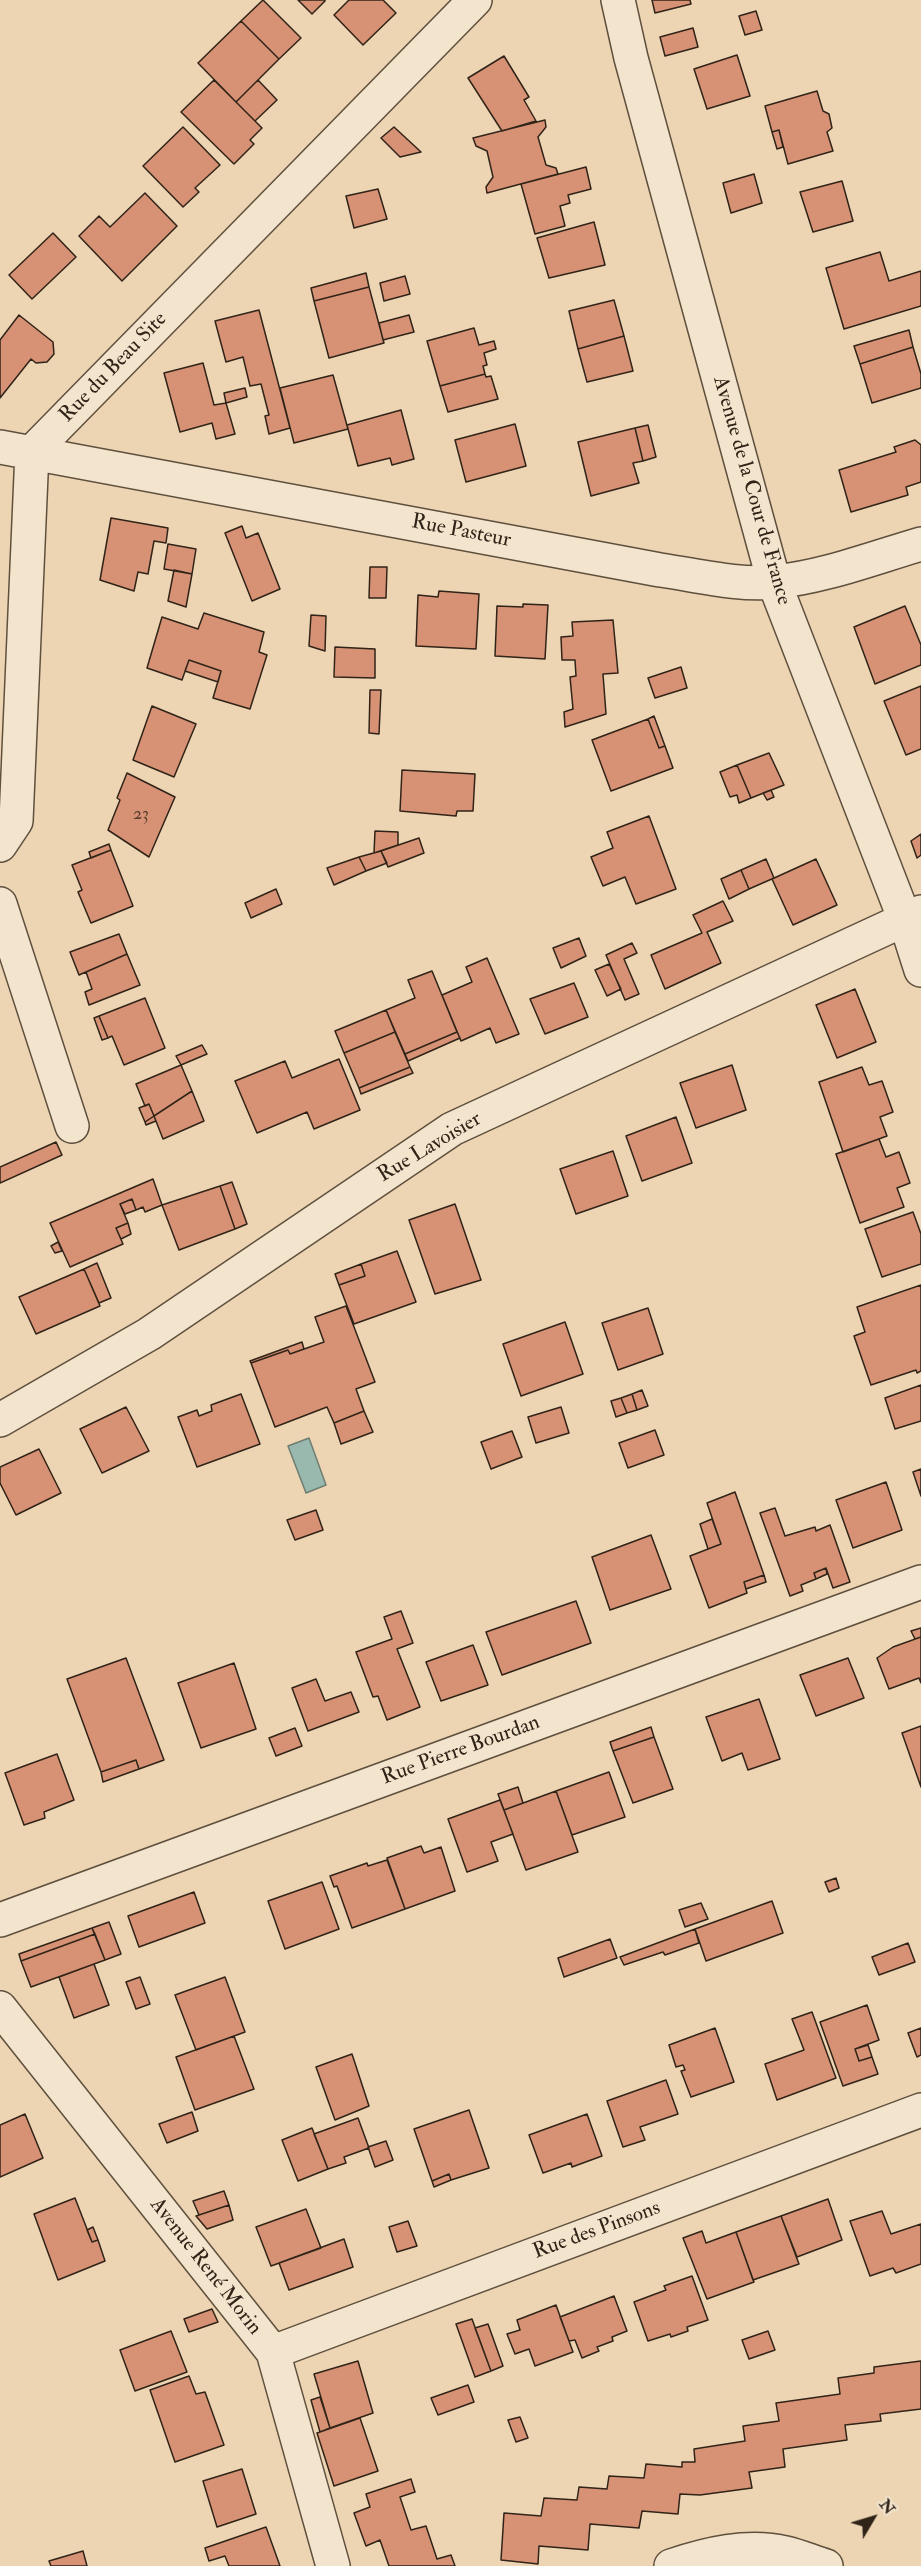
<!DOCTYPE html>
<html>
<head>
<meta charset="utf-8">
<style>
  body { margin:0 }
  #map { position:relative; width:921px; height:2566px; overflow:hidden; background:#edd5b4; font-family:"IM FELL Double Pica",serif }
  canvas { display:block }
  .north { position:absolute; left:843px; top:2488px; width:60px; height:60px; -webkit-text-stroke:4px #f3e4ce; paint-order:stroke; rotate:52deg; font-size:16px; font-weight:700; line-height:24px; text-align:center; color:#302317 }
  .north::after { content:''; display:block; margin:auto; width:21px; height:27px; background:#302317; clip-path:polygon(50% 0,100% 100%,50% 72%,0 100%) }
</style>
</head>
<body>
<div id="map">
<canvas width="921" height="2566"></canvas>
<div class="north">N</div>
</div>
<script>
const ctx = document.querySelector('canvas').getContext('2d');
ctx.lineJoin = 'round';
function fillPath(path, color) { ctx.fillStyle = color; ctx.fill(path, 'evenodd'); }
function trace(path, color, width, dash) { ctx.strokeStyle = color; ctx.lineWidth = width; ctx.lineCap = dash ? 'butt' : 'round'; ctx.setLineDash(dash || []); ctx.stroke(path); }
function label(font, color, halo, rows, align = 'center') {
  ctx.font = font + ' "IM FELL Double Pica",serif'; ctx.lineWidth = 4.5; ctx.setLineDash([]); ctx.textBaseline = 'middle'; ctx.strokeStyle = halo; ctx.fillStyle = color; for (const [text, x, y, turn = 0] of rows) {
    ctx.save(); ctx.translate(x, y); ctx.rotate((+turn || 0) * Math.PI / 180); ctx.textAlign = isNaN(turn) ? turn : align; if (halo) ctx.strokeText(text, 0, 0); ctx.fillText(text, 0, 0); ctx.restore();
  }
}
const water = new Path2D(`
  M309,1438L326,1485L306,1493L288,1446Z`);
const building = new Path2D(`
  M263,0L301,38L279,59L241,21Z
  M298,0H325V1L312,14Z
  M349,0H383L396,13L363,45L334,15Z
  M652,0H690L691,4L655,13Z
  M756,11L762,30L745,35L739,16Z
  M241,21L279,59L236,102L198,63Z
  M693,28L698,47L665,56L660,37Z
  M737,55L750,96L707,109L694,69Z
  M504,56L529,97L524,100L536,121L502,131L468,78Z
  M214,80L262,128L250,140L254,144L234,164L181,112Z
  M258,80L277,100L255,121L236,102Z
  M817,91L823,111L829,114L832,128L827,132L833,151L788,164L779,130L772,132L765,106Z
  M545,120L546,127L538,137L546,165L556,168L558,174L487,193L486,187L493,177L487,151L476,146L473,138Z
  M183,127L220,165L195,188L199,192L183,207L143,166Z
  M394,127L421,152L400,157L381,138Z
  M779,130L783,147L777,149L772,132Z
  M586,167L591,189L568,195L570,203L560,206L565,226L535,234L521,184Z
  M754,174L762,203L731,213L723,183Z
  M842,181L853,221L813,232L800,192Z
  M378,189L387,219L354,228L346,196Z
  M145,193L177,226L122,281L79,236L99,216L110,227Z
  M594,222L605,265L549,278L537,238Z
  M53,233L76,257L32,299L9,275Z
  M880,252L889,281L921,271V306L844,329L826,268Z
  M366,273L369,287L314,301L311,288Z
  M405,276L410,294L384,301L380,283Z
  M369,287L384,343L329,358L314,301Z
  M614,300L624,336L578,349L569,311Z
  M259,310L290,428L269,434L265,416L269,415L261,384L250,386L243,357L226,362L215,321Z
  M19,315L53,342L54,354L47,362L36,363L31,359L0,398V340Z
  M409,315L414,332L383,340L379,323Z
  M474,328L479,345L494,341L496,349L484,353L487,365L483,366L485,374L440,386L427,341Z
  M909,330L913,347L860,364L854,346Z
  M624,336L633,371L587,382L578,349Z
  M913,347L921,374V388L872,403L860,364Z
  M203,363L214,405L226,403L235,434L216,439L212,423L180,432L164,373Z
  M485,374L486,377L491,376L498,399L448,412L440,386Z
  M333,375L348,429L294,443L280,388Z
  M245,388L247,397L226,403L224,393Z
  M401,410L414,459L392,465L390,458L358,466L347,425Z
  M515,424L526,466L466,482L455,440Z
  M648,425L656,457L643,461L635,428Z
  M635,428L643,461L633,463L639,483L591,496L578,442Z
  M915,440L921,445V482L906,487L908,495L851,512L839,470L896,452L894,447Z
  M111,518L168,528L166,543L154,541L148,574L138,572L134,591L100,580Z
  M242,526L246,538L258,533L280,589L252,601L225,533Z
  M168,544L196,549L192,574L164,569Z
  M370,567H387L386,598H369Z
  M174,570L192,574L186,607L168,601Z
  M439,591L479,594L476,649L416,646L418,595L438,597Z
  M523,604L548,605L545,659L495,656L497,606L523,607Z
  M905,606L921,645V665L875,684L854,627Z
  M204,613L264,632L259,652L267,655L250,709L213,698L221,671L189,660L182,680L147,668L162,617L198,629Z
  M311,615L326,616L325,651L309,646Z
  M613,620L618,673L603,674L606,714L565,727L564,712L573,709L570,677L576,676L575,660H562L561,637L573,636L572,622Z
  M335,647L375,649V678L334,677Z
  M189,660L221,671L218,682L185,671Z
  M681,667L687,688L655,698L648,678Z
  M921,686V749L906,755L884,701Z
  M370,690H381L379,734L369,733Z
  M152,706L196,724L174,777L133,760Z
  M654,716L665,746L659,748L648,719Z
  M648,719L659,748L665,746L673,768L611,791L592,740Z
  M769,753L784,785L751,798L737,765Z
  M737,765L751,798L739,803L737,795L730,797L720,772Z
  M402,770L475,774L473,811H457L456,816L400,811Z
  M127,773L175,797L149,857L108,830L120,800L117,798Z
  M771,790L774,797L767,800L763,793Z
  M649,816L676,889L636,904L625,877L603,886L591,857L613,848L607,832Z
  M375,831L398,832V845L374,853Z
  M921,834V855L917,858L911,841Z
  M419,838L424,853L388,867L381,851Z
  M109,844L111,850L91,858L89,852Z
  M111,850L133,906L91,923L78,892L82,890L72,865Z
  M381,851L387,863L366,871L359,857Z
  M359,857L366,871L334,885L327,868Z
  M766,859L774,878L749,889L741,870Z
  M816,859L837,905L793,925L772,879Z
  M741,870L749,889L729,899L721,879Z
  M276,889L282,904L251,918L245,903Z
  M723,901L733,921L707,932L721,963L665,989L651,955L702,933L693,915Z
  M119,934L127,954L79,975L70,952Z
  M579,938L586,956L561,968L553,948Z
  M632,943L637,953L624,959L639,994L625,1000L606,955Z
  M127,954L140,985L89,1005L85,992L92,989L86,972Z
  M487,958L519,1034L496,1043L490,1028L461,1041L442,995L472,982L466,967Z
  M609,964L621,989L607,996L595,970Z
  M432,971L457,1032L405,1054L386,1010L415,998L408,980Z
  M574,983L588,1017L545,1034L530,999Z
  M855,989L876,1042L837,1058L816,1005Z
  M145,998L165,1048L124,1065L112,1036L108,1038L99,1016Z
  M386,1010L395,1032L344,1053L335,1031Z
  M99,1016L108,1038L102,1040L94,1018Z
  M395,1032L410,1067L359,1088L344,1053Z
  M457,1032L460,1038L408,1061L405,1054Z
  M202,1045L207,1054L181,1065L176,1056Z
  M339,1059L360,1110L314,1129L307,1112L257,1133L235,1081L285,1061L292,1078Z
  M181,1065L192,1091L154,1116L149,1104L145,1106L136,1084Z
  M732,1065L746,1110L696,1128L680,1083Z
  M410,1067L413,1073L361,1094L359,1088Z
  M862,1067L869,1085L882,1081L893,1112L880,1117L887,1136L843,1152L819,1082Z
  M192,1091L204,1121L163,1139L154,1116Z
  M149,1104L154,1116L145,1122L139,1108Z
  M154,1116L156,1121L146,1125L145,1122Z
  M676,1117L692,1163L642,1181L626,1136Z
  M879,1139L886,1157L899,1152L910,1183L897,1188L904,1207L860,1223L836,1154Z
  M56,1142L62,1155L0,1183V1167Z
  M613,1151L628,1196L576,1214L560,1169Z
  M153,1179L162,1205L145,1212L143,1207L136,1210L132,1199L120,1204L128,1223L116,1228L123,1244L70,1267L50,1223Z
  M232,1182L247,1224L235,1229L220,1186Z
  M220,1186L235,1229L179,1250L162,1205Z
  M132,1199L136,1210L125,1214L120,1204Z
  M455,1204L481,1280L435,1294L409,1220Z
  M913,1212L921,1234V1264L882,1277L865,1229Z
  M128,1223L131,1234L121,1239L116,1228Z
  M58,1242L62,1251L55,1253L51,1246Z
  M397,1251L416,1302L354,1324L339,1285L365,1276L361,1264Z
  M97,1263L111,1298L99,1303L84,1269Z
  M361,1264L365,1276L339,1285L335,1274Z
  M84,1269L100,1306L36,1334L19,1297Z
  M921,1285V1371L917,1373L916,1370L871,1385L854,1336L865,1332L857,1307Z
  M346,1306L375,1382L356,1389L364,1411L334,1423L327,1407L275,1427L251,1363L288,1350L290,1354L324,1342L315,1317Z
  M648,1308L663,1354L618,1370L602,1323Z
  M565,1322L583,1374L521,1396L503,1344Z
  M302,1342L304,1349L290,1354L288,1350L251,1363L250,1361Z
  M921,1385V1421L895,1429L885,1398Z
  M642,1390L648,1406L637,1410L632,1394Z
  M241,1394L260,1444L197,1467L178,1417L197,1410L199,1416L212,1411L211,1405Z
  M632,1394L637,1410L627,1413L621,1398Z
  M621,1398L627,1413L616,1417L611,1401Z
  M126,1407L149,1451L102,1473L80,1429Z
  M561,1407L569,1433L536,1443L528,1417Z
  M364,1411L373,1432L341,1444L334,1423Z
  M655,1430L664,1455L628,1468L619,1443Z
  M512,1431L522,1457L491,1469L481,1442Z
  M39,1449L61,1493L16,1515L0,1483V1467Z
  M921,1469V1496L913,1472Z
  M886,1482L902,1530L853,1548L836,1500Z
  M735,1492L764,1575L744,1582L747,1593L709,1608L690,1556L721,1544L707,1503Z
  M775,1508L785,1536L815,1527L816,1531L830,1525L850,1582L833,1588L826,1568L814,1573L816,1579L801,1585L803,1591L790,1596L760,1513Z
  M316,1510L323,1530L295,1540L287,1520Z
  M712,1519L721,1544L708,1549L700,1524Z
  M651,1535L671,1589L610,1610L592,1557Z
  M826,1568L827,1574L816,1579L814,1573Z
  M764,1575L766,1582L746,1589L744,1582Z
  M576,1601L591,1643L502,1675L486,1632Z
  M401,1611L413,1643L397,1649L420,1707L387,1720L378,1696L373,1697L356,1652L392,1639L384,1617Z
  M921,1628V1637L915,1639L911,1631Z
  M921,1637V1683L919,1678L889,1689L877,1658L893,1647Z
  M473,1645L488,1685L441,1701L426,1662Z
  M126,1658L164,1760L139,1769L136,1760L101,1772L67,1679Z
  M848,1658L864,1698L816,1716L800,1675Z
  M234,1663L256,1729L201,1748L178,1683Z
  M316,1679L325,1701L351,1692L359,1712L308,1731L292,1688Z
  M759,1699L780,1759L748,1770L742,1753L722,1761L706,1717Z
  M921,1726V1787L902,1733Z
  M651,1727L654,1737L613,1751L610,1742Z
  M295,1728L302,1746L276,1756L269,1738Z
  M654,1737L673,1789L633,1803L613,1751Z
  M57,1754L74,1800L44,1812L45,1818L24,1825L5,1773Z
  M136,1760L139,1769L103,1782L101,1772Z
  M609,1772L625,1817L572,1835L556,1791Z
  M518,1787L523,1803L504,1810L498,1794Z
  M556,1791L578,1852L526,1870L504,1810Z
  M500,1800L513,1834L491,1842L498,1861L467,1872L448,1819Z
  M421,1846L424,1853L441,1847L455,1891L405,1909L387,1858Z
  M387,1860L405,1909L352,1928L337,1886L334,1887L330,1876L367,1863L368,1866Z
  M836,1878L839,1888L829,1892L825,1882Z
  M322,1882L339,1929L285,1949L268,1901Z
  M194,1892L205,1923L139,1947L128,1916Z
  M772,1901L783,1933L706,1961L695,1929Z
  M701,1903L708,1919L685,1927L679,1910Z
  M109,1922L121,1954L105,1960L92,1928Z
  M92,1928L95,1934L21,1961L19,1954Z
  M695,1929L699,1943L665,1955L663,1952L624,1965L620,1957Z
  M95,1934L105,1960L31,1987L21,1961Z
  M610,1939L617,1958L564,1977L558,1958Z
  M908,1943L915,1962L879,1975L872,1957Z
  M94,1964L109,2005L74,2018L59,1977Z
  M140,1977L150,2004L136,2009L126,1982Z
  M225,1977L245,2032L196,2050L175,1995Z
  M867,2005L879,2040L855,2049L859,2061L872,2057L878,2074L843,2086L820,2022Z
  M812,2012L836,2078L777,2100L765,2064L804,2050L792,2019Z
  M715,2028L734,2082L691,2097L681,2071L685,2070L683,2065L676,2067L669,2045Z
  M921,2028V2055L917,2057L908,2033Z
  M234,2036L254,2089L195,2110L176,2057Z
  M868,2045L872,2057L859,2061L855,2049Z
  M352,2054L369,2106L335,2120L316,2067Z
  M666,2080L678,2114L640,2127L645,2140L623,2147L607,2101Z
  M469,2110L489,2168L451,2180L449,2174L432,2181L414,2129Z
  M192,2112L198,2131L167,2143L159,2124Z
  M25,2114L43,2158L0,2177V2125Z
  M587,2114L602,2156L572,2167L571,2163L543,2173L529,2135Z
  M358,2118L369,2148L344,2157L346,2163L328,2169L314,2134Z
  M312,2128L328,2169L298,2181L282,2140Z
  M386,2141L393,2160L375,2167L368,2147Z
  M449,2174L451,2180L434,2187L432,2181Z
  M224,2191L229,2205L199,2215L193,2201Z
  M75,2198L92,2242L98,2240L105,2261L58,2280L34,2214Z
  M828,2199L842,2240L797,2257L781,2216Z
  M229,2205L233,2220L207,2229L196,2216Z
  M306,2209L321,2248L271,2266L256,2227Z
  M882,2211L891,2234L921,2224V2264L896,2273L893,2268L870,2276L850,2221Z
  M781,2216L799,2264L753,2280L736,2232Z
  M408,2221L417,2246L397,2252L389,2227Z
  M93,2227L98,2240L92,2242L87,2230Z
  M702,2231L706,2243L736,2232L754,2282L707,2299L683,2238Z
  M344,2239L353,2267L289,2290L279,2263Z
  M692,2276L708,2320L687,2327L688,2331L671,2337L670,2334L648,2341L634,2302L666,2290L664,2286Z
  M614,2296L627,2331L612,2337L613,2341L597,2347L599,2351L582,2358L575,2340L569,2341L560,2317Z
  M556,2305L573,2352L535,2366L529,2349L515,2354L507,2334L520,2330L517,2320Z
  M212,2309L218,2322L189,2332L184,2319Z
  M472,2319L491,2371L475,2377L456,2324Z
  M488,2324L503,2366L491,2371L475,2328Z
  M171,2331L187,2372L135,2391L120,2350Z
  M768,2331L775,2350L749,2359L742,2340Z
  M358,2361L373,2413L330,2428L314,2374Z
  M921,2361V2409L880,2414L881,2421L845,2425L847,2440L783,2449L785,2467L749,2472L752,2488L700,2495L680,2494L678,2514L642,2511L639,2528L590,2524L588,2550L539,2546L538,2564L501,2560L504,2513L541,2516L544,2498L577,2500L579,2487L607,2489L609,2476L644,2478L646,2464L682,2467V2462H695L694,2449L745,2441L743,2426L779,2421L776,2403L840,2394L838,2378L874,2373V2367Z
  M189,2376L196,2394L205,2392L224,2445L175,2462L150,2390Z
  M468,2385L474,2402L438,2415L431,2398Z
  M320,2397L330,2428L320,2432L311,2400Z
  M520,2417L528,2438L516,2442L508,2420Z
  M360,2418L378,2471L334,2486L317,2433Z
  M242,2469L256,2514L217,2527L203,2481Z
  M411,2479L415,2492L400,2497L411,2530L426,2526L437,2559L451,2555L455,2566H389L380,2540L366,2546L354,2513L370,2507L366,2494Z
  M266,2527L280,2566H229L225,2556L209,2561L205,2548Z
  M83,2551L87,2566H51L49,2561Z`);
const street = new Path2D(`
  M618,0L631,58L774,582L905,920L921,970
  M0,447L660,570C696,575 739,586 774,582C824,577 873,558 921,544
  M0,845L16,821L32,452L475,0
  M0,904L72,1126
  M0,1420L149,1334L452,1129L921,912
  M0,1920L921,1582
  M0,2008L273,2352L333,2566
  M273,2352L921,2110
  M671,2566C707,2554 747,2544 786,2553C799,2556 813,2562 826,2566`);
const numberNames = [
  ["23",141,815]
];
const streetNames = [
  ["Rue du Beau Site",114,368,-46],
  ["Avenue de la Cour de France",751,491,74],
  ["Rue Pasteur",461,532,11],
  ["Rue Lavoisier",430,1148,-31],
  ["Rue Pierre Bourdan",461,1751,-20],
  ["Rue des Pinsons",597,2231,-20],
  ["Avenue René Morin",205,2267,52]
];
fillPath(water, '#99b9ae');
trace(water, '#6f7d72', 1.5);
fillPath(building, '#d79275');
trace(building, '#302317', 1.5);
trace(street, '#5f503e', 36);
trace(street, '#f3e4ce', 33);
label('18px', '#5a3f2e', null, numberNames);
label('21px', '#302317', '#f3e4ce', streetNames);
</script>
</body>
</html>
